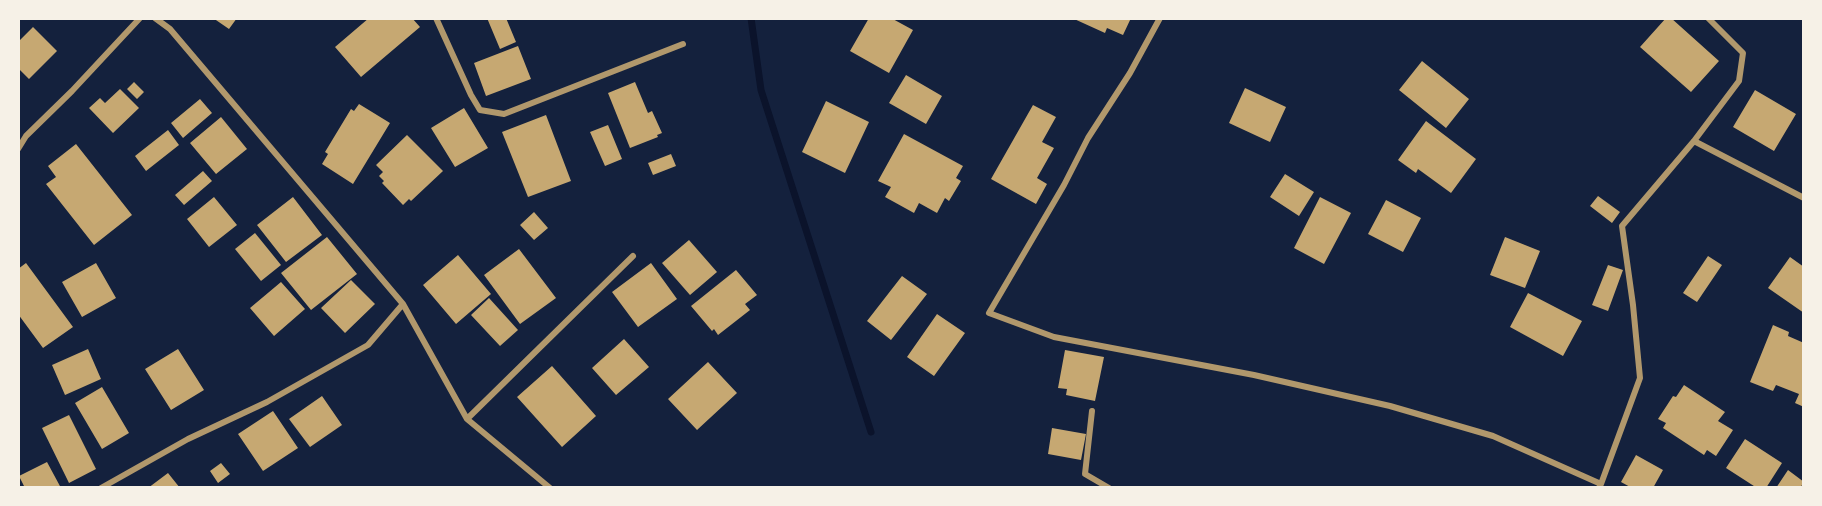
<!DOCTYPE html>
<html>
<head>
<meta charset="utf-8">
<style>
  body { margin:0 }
  #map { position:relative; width:1822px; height:506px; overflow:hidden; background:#14213d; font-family:Merriweather,serif }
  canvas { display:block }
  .frame { position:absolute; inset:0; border:20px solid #f6f1e7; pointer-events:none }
</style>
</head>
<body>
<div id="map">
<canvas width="1822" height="506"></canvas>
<div class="frame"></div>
</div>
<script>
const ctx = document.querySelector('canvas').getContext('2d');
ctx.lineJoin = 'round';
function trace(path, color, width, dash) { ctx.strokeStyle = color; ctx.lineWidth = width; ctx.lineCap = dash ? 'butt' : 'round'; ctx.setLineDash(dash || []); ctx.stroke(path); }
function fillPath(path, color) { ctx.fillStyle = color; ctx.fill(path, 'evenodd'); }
const stream = new Path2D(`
  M751,18L761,90L871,432`);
const building = new Path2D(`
  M213,18H237L229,29Z
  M369,18H412L420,27L361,77L335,47Z
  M487,18H506L516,42L500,49Z
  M869,18H891L913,30L889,73L850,51Z
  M1072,18H1131L1123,35L1107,28L1105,33Z
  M1666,18H1671L1719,61L1691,92L1640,47Z
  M33,27L57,51L29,79L18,68V42Z
  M518,46L531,79L486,96L474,63Z
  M1422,61L1469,99L1446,128L1399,90Z
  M906,75L942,96L926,124L889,103Z
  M134,82L144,92L137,99L127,89Z
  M635,82L648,113L652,111L662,133L657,135L658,137L630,148L608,93Z
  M1245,88L1286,107L1270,142L1229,123Z
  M120,89L139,108L113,133L89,108L100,98L105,103Z
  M1755,90L1796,114L1774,151L1733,127Z
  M200,99L212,113L183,138L171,123Z
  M826,101L869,122L845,173L802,152Z
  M359,104L390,123L353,184L322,164L328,154L325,152L351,109L354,111Z
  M1033,105L1056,117L1042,142L1054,148L1037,178L1047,184L1036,204L991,179Z
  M464,108L488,148L455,167L431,128Z
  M546,115L571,181L528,197L502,132Z
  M221,117L247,149L216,174L190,143Z
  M1426,121L1476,159L1451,193L1418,169L1416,173L1398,160Z
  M608,125L622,159L605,166L590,132Z
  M168,130L179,145L146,171L135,156Z
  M904,134L963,166L956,178L961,181L949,201L945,198L937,213L919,203L914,213L885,197L891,187L878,181Z
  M407,135L443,171L411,201L409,199L403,205L382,183L384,181L379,176L383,172L376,165Z
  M76,144L132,215L94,245L46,184L56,177L48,166Z
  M671,154L676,166L653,175L648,163Z
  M203,171L212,181L184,205L175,195Z
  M1285,174L1314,192L1299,216L1270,197Z
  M1598,196L1620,212L1612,223L1590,206Z
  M214,197L237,225L209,247L187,219Z
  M293,197L322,235L286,262L257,225Z
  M1320,197L1351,213L1324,264L1294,248Z
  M1386,200L1421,218L1403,252L1368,234Z
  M534,212L548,228L534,240L520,225Z
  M255,233L281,265L261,281L235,249Z
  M327,237L357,274L311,310L281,273Z
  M1505,237L1540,251L1525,288L1490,275Z
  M689,240L717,272L690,295L662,263Z
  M519,249L556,298L520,324L484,275Z
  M458,255L491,294L456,324L423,285Z
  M1708,256L1722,265L1697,302L1683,293Z
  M1790,257L1804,267V313L1768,288Z
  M26,263L73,327L43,348L18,314V269Z
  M96,263L116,298L82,317L62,282Z
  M651,263L677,299L638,327L612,292Z
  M1608,265L1623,270L1608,311L1592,305Z
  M736,270L757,295L745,304L750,310L718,335L714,329L712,331L691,306Z
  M902,276L927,294L891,340L867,321Z
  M351,280L375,304L345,333L321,308Z
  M281,282L305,309L274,336L250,308Z
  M1528,293L1582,321L1563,356L1510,327Z
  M489,298L518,330L500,346L471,315Z
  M937,314L965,333L934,376L907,357Z
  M1773,325L1789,332L1788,336L1804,343V407L1795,403L1799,394L1776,385L1773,391L1750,382Z
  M624,339L649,367L616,395L592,368Z
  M88,349L101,379L65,395L52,365Z
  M178,349L204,390L171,410L145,369Z
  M1065,350L1104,357L1095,401L1066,395L1067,389L1058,388Z
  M708,362L737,393L697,430L668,399Z
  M552,366L596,416L562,447L517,397Z
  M1684,385L1725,412L1718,421L1733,430L1716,456L1707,450L1704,455L1663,428L1666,423L1658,419L1673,396L1676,397Z
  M102,387L129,433L102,449L75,403Z
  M322,396L342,425L310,447L289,419Z
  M273,411L298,448L263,471L238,434Z
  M69,415L96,469L69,483L42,428Z
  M1052,428L1086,434L1081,460L1048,454Z
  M1745,439L1782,463L1766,488H1757L1726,468Z
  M1636,455L1663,470L1653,488H1632L1621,482Z
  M47,462L61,488H25L19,476Z
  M221,463L230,474L218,483L210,471Z
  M1788,470L1804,482L1800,488H1776Z
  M168,473L180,488H148Z`);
const minor = new Path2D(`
  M155,18L170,29L403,304L467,419L550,488
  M436,18L471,95L480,110L504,114L683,44
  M1160,18L1130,73L1088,138L1064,185L989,313L1054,337L1254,375L1390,406L1493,436L1601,484L1599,488
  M1694,141L1804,198
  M18,149L26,136L72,91L140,18
  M1092,411L1085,474L1109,488
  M467,419L633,256
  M1601,484L1640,378L1633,305L1622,226L1694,141L1739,81L1743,53L1708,18
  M101,488L188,439L267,402L368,345L403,304`);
trace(stream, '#0b132b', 7);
fillPath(building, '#c6a872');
trace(minor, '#b1986c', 6);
</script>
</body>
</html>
